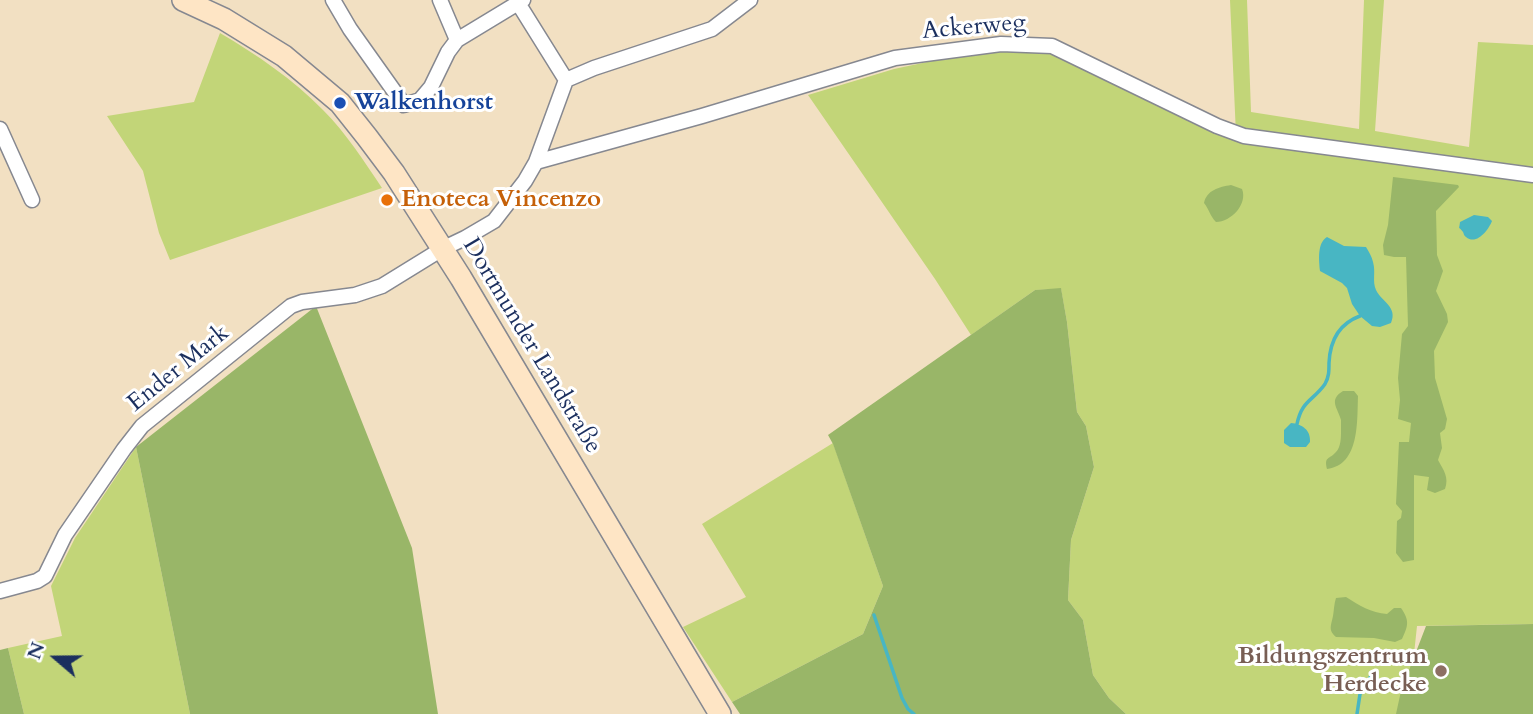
<!DOCTYPE html>
<html>
<head>
<meta charset="utf-8">
<style>
  body { margin:0 }
  #map { position:relative; width:1533px; height:714px; overflow:hidden; background:#f2e0c2; font-family:Cardo,serif }
  canvas { display:block }
  .north { position:absolute; left:21px; top:623px; width:70px; height:70px; -webkit-text-stroke:5px #fff; paint-order:stroke; rotate:290deg; font-size:19px; font-weight:700; line-height:28px; text-align:center; color:#1b2f5e }
  .north::after { content:''; display:block; margin:auto; width:24px; height:32px; background:#1b2f5e; clip-path:polygon(50% 0,100% 100%,50% 72%,0 100%) }
</style>
</head>
<body>
<div id="map">
<canvas width="1533" height="714"></canvas>
<div class="north">N</div>
</div>
<script>
const ctx = document.querySelector('canvas').getContext('2d');
ctx.lineJoin = 'round';
function fillPath(path, color) { ctx.fillStyle = color; ctx.fill(path, 'evenodd'); }
function trace(path, color, width, dash) { ctx.strokeStyle = color; ctx.lineWidth = width; ctx.lineCap = dash ? 'butt' : 'round'; ctx.setLineDash(dash || []); ctx.stroke(path); }
function label(font, color, halo, rows, align = 'center') {
  ctx.font = font + ' Cardo,serif'; ctx.lineWidth = 6; ctx.setLineDash([]); ctx.textBaseline = 'middle'; ctx.strokeStyle = halo; ctx.fillStyle = color; for (const [text, x, y, turn = 0] of rows) {
    ctx.save(); ctx.translate(x, y); ctx.rotate((+turn || 0) * Math.PI / 180); ctx.textAlign = isNaN(turn) ? turn : align; if (halo) ctx.strokeText(text, 0, 0); ctx.fillText(text, 0, 0); ctx.restore();
  }
}
const green = new Path2D(`
  M1230,0H1247L1251,112L1359,129L1364,0H1384L1375,131L1469,147L1478,42L1533,45V624L1417,626L1411,682V714H1126L1109,698L1093,675L1083,620L1068,600L1071,540L1094,467L1086,426L1077,412L1067,322L1061,289L1035,290L971,335L935,279L808,95L894,69L989,49L1042,51L1061,57L1236,135Z
  M220,33C257,55 293,79 323,110C346,133 364,161 382,188L170,260L159,233L143,171L107,116L194,102Z
  M833,443L883,586L863,634L732,702L683,627L746,597L702,524Z
  M136,447L190,714H24L8,648L62,636L51,586L75,538Z`);
const forest = new Path2D(`
  M1393,177L1458,185L1459,187L1436,211L1437,255L1443,271L1436,291L1447,314L1448,322L1434,351L1435,378L1447,419L1445,429L1440,433L1442,448L1438,460C1444,471 1449,477 1445,489L1435,493L1427,490L1429,477L1414,475V560L1403,562L1396,553L1397,521L1401,518L1402,511L1396,504L1399,442H1409L1411,423L1398,419L1400,400L1398,378L1402,334L1408,326L1406,257H1394L1384,255L1383,245L1388,225Z
  M1231,185L1242,189C1248,204 1231,222 1216,222C1210,216 1209,209 1204,203C1207,190 1219,187 1231,185Z
  M1061,288L1067,322L1077,412L1086,426L1094,467L1071,540L1068,600L1083,620L1093,675L1109,698L1126,714H740L732,702L863,634L883,586L833,444L828,435L1035,290Z
  M316,306L412,548L438,714H190L136,447Z
  M1343,391H1354L1358,396C1357,421 1360,465 1327,469C1324,456 1329,460 1336,452C1341,447 1341,437 1341,431C1341,429 1341,421 1341,420C1338,408 1328,400 1343,391Z
  M1346,597C1359,605 1371,613 1387,614L1394,608H1401C1410,621 1408,626 1402,639L1395,642L1374,638L1336,637C1328,630 1331,626 1333,616C1334,610 1334,604 1336,598Z
  M1533,624V714H1396L1401,691L1426,626Z
  M8,648L24,714H0V650Z`);
const water = new Path2D(`
  M1474,215L1488,217L1492,221C1489,229 1477,246 1466,237C1464,236 1464,234 1463,232C1458,225 1459,231 1460,222Z
  M1327,237L1344,246L1366,247C1369,252 1372,257 1373,262C1376,272 1372,281 1376,290C1382,302 1398,307 1391,323L1380,327L1372,326L1360,316L1352,304L1347,288L1342,283L1320,271C1319,260 1317,243 1327,237Z
  M1291,423C1302,424 1311,430 1310,442L1306,447H1290L1284,443V430Z`);
const stream = new Path2D(`
  M1297,424C1302,400 1313,401 1325,384C1329,377 1329,371 1329,363C1330,341 1338,324 1360,316
  M874,615L902,698L908,709L914,714
  M1357,714L1360,694L1371,676`);
const minor = new Path2D(`
  M333,0L350,29L404,105L420,100L431,87L448,52L457,40L523,0
  M440,0L457,40
  M518,3L566,80
  M0,129L32,200
  M536,162L702,116L895,58L1001,44L1052,46L1217,126L1244,136L1533,175
  M0,591L37,581L45,576L65,535L124,449L142,426L291,306L302,302L355,295L382,286L442,249L465,238L494,221L525,181L536,162L566,80L594,68L712,29L750,0`);
const secondary = new Path2D(`
  M183,0L224,19L284,56L340,103L367,137L394,173L461,278L720,714`);
const markers = [
  [340,103,7,"#1a4fb4"],
  [387,200,7,"#e8710a"],
  [1441,671,7,"#8d6e63"]
];
const streetNames = [
  ["Ackerweg",974,28,-5],
  ["Dortmunder Landstraße",531,346,59],
  ["Ender Mark",179,369,-39]
];
const transitNames = [
  ["Walkenhorst",354,103]
];
const foodNames = [
  ["Enoteca Vincenzo",401,200]
];
const educationNames = [
  ["Bildungszentrum",1427,657],
  ["Herdecke",1427,685]
];
fillPath(green, '#c2d578');
fillPath(forest, '#99b668');
fillPath(water, '#48b6c3');
trace(stream, '#48b6c3', 3.5);
trace(minor, '#868890', 17);
trace(secondary, '#868890', 24);
trace(minor, '#fff', 14);
trace(secondary, '#fee5c5', 21);
for (const [x, y, r, color] of markers) { const dot = new Path2D(); dot.arc(x, y, r, 0, 2 * Math.PI); ctx.fillStyle = color; ctx.fill(dot); trace(dot, '#fff', 2.5); }
label('24px', '#1b2f5e', '#fff', streetNames);
label('bold 24px', '#164399', '#fff', transitNames, 'left');
label('bold 24px', '#c56008', '#fff', foodNames, 'left');
label('bold 24px', '#785e54', '#fff', educationNames, 'right');
</script>
</body>
</html>
